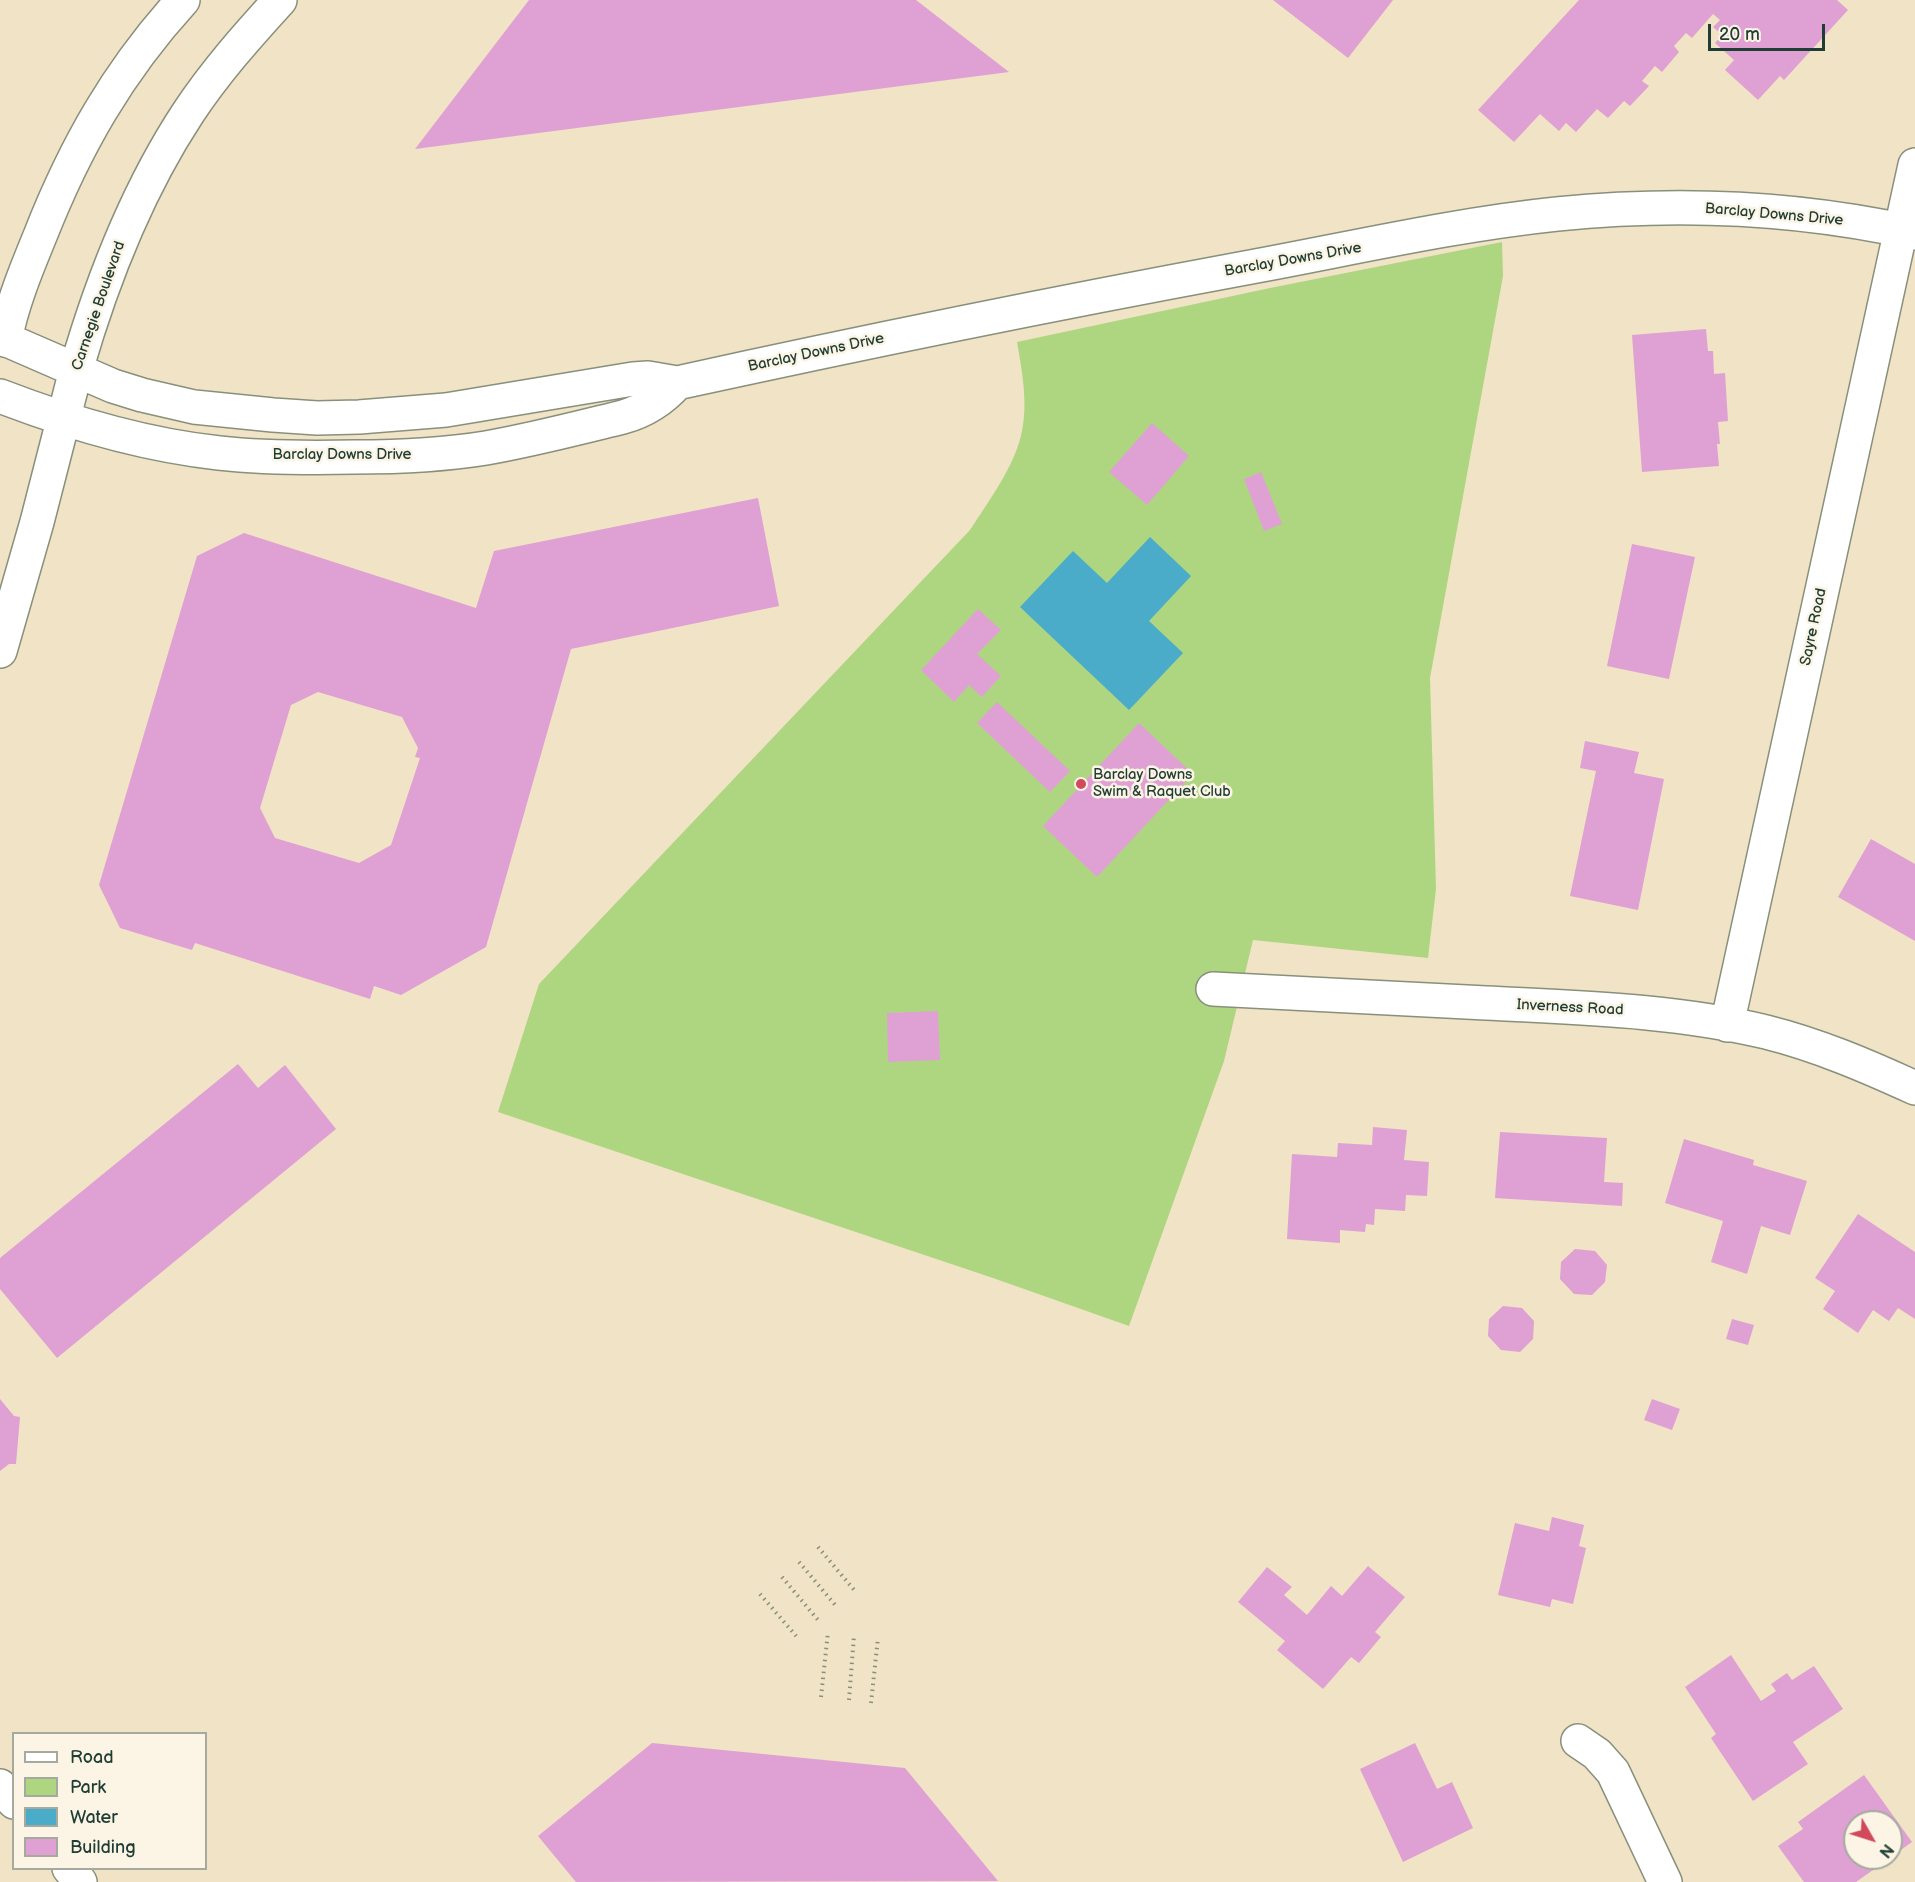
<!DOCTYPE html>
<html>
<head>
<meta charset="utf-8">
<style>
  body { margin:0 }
  #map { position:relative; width:1915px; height:1882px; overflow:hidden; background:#f1e3c5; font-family:"Balsamiq Sans",sans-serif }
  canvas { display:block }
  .legend { position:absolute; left:12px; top:1732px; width:195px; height:138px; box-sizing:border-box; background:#fcf5e5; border:2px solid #a4ab9e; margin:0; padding:8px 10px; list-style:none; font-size:18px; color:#1f3d34 }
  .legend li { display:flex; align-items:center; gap:12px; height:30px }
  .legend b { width:30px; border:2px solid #a4ab9e }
  .north { position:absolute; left:1843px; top:1810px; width:60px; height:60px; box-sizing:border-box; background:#fcf5e5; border:2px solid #a4ab9e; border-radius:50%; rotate:129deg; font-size:16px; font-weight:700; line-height:24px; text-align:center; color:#1f3d34 }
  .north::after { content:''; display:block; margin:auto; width:21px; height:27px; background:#d1495b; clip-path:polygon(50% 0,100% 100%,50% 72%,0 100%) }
  .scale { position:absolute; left:1708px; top:24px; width:117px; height:27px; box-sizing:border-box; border:3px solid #1f3d34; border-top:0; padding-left:8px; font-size:18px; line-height:21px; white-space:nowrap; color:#1f3d34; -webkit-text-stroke:4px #fcf5e5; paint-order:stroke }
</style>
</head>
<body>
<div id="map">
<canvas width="1915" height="1882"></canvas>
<ul class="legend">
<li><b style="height:8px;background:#fff"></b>Road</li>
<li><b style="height:16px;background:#aed681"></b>Park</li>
<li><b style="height:16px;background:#4aacc9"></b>Water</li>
<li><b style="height:16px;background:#dfa1d3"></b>Building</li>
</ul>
<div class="north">N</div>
<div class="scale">20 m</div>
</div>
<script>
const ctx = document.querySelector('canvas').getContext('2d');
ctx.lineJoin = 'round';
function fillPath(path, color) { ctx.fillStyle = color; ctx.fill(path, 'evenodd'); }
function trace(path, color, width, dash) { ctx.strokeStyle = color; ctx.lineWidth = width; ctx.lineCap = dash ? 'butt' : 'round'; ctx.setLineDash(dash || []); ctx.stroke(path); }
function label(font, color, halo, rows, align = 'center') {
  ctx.font = font + ' "Balsamiq Sans",sans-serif'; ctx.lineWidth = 5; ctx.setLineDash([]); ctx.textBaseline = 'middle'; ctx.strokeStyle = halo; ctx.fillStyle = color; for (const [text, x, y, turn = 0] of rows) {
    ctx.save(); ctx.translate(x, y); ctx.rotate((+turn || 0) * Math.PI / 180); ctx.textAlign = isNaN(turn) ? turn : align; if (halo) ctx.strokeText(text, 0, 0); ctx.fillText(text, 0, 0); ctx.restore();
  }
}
const green = new Path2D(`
  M1502,242L1503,276L1430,678L1436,889L1428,958L1253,940L1224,1061L1129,1326L993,1278L498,1112L539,984L970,530C988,502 1016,464 1022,431C1028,402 1022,371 1017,342L1270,288Z`);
const water = new Path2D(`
  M1150,537L1191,576L1149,621L1183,653L1129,710L1020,607L1073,551L1107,583Z`);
const building = new Path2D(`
  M529,0H916L1009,72L415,149Z
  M1273,0H1393L1348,58Z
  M1579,0H1837L1848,10L1784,80L1780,76L1758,100L1725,70L1734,60L1715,43L1722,35L1713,27L1720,20L1713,14L1692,38L1686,33L1674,46L1679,52L1662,72L1655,66L1642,81L1649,86L1630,106L1624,101L1608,118L1597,109L1576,132L1566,123L1559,131L1540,114L1514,142L1478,110Z
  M1706,329L1708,351H1713L1714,374L1725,373L1728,421L1718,422L1720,444H1717L1719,466L1642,472L1632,335Z
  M1152,423L1189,456L1147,505L1109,472Z
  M1261,472L1282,524L1264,531L1244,479Z
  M758,498L779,606L571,649L486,947L401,995L374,986L370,999L195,943L192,950L120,928L99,885L197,556L244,533L476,608L494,551ZM318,692L402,717L418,748L415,757L420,758L391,845L359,863L275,838L260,808L291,705Z
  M1632,544L1695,557L1669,679L1607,666Z
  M978,609L1001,630L977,654L1001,676L982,697L969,685L954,702L921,670Z
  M997,702L1070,771L1050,792L977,723Z
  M1139,723L1193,774L1097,877L1043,826Z
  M1585,741L1639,752L1634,773L1664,779L1638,910L1570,896L1596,771L1580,768Z
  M1871,839L1915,864V941L1838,897Z
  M938,1011L940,1060L888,1062L887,1013Z
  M238,1064L258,1088L285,1065L336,1129L57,1358L0,1289V1258Z
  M1373,1127L1407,1130L1404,1160L1429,1162L1427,1196L1406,1195L1405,1211L1375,1209L1374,1225L1366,1224L1365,1232L1340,1230V1243L1287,1239L1292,1154L1337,1157L1338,1143L1372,1145Z
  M1500,1132L1607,1138L1604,1182L1623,1183L1622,1206L1495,1198Z
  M1684,1139L1754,1160L1753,1165L1807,1181L1790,1235L1761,1226L1747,1274L1711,1262L1723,1221L1665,1203Z
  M1858,1214L1915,1252V1319L1898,1308L1889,1321L1873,1310L1858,1333L1823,1309L1835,1291L1815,1278Z
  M1575,1249L1595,1251L1607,1265L1605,1282L1592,1295L1574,1294L1560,1279L1561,1262Z
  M1503,1306L1522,1308L1534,1321L1533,1339L1520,1352L1501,1350L1488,1336L1489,1319Z
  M1732,1319L1754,1325L1748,1345L1726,1339Z
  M0,1399L14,1416L20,1417L16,1464H9L0,1471Z
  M1652,1399L1680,1409L1672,1430L1644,1420Z
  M1552,1517L1584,1525L1579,1546L1586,1548L1573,1604L1552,1599L1550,1607L1498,1595L1515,1523L1549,1531Z
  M1368,1566L1405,1597L1375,1632L1381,1637L1359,1663L1351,1657L1323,1689L1277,1650L1285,1641L1238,1602L1267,1567L1292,1587L1284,1595L1307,1615L1331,1586L1342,1596Z
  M1731,1655L1761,1701L1776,1691L1771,1684L1787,1673L1792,1680L1814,1666L1843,1709L1793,1742L1808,1764L1753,1801L1711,1738L1716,1734L1685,1687Z
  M652,1743L905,1768L998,1881L576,1882L538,1836Z
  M1415,1743L1437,1789L1452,1782L1473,1828L1403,1862L1360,1769Z
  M1864,1775L1912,1842L1891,1857V1822H1855V1858H1890L1856,1882H1804L1778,1846L1803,1829L1798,1822Z`);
const path = new Path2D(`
  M818,1547L855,1591
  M799,1562L836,1606
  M782,1577L818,1620
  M760,1594L797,1637
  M821,1697L828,1632
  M849,1700L854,1636
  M871,1703L878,1638`);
const minor = new Path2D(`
  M5,340C12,304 26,270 40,236C75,147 118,71 183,0
  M76,370C102,280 136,192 188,113C215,72 248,35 280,0
  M1213,989C1304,994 1395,999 1486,1003C1580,1008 1674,1010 1766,1032C1818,1045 1867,1066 1915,1088
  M1727,1025L1915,165
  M1578,1741L1597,1754L1613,1772L1665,1882
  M0,1786L14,1802
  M69,1868L80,1882`);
const tertiary = new Path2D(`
  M0,337L113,386L142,395L194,407L273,415L317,418L359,417L446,410L633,379L648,378L677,383C864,342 1051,304 1240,269C1345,250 1451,225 1557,214C1676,202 1798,207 1915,233
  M0,396C70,423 145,445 219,453C264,458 310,458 355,457C398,457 443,455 486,448C532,440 578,428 623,417C644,411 662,400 677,383
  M0,651L37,522L76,370`);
const markers = [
  [1081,784,6,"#d1495b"]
];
const streetNames = [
  ["Barclay Downs Drive",1774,215,5],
  ["Barclay Downs Drive",1293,260,-10],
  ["Carnegie Boulevard",99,306,-71],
  ["Barclay Downs Drive",816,353,-12],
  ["Barclay Downs Drive",342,455],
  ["Sayre Road",1814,627,-78],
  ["Inverness Road",1570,1008,3]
];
const poiNames = [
  ["Barclay Downs",1093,775],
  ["Swim & Raquet Club",1093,792]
];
fillPath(green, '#aed681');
fillPath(water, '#4aacc9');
fillPath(building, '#dfa1d3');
trace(minor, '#88907c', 36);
trace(tertiary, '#88907c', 36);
trace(path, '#88907c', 4, [1.5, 4.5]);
trace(minor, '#fff', 33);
trace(tertiary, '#fff', 33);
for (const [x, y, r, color] of markers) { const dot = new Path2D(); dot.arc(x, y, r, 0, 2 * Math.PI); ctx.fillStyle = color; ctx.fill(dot); trace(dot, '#fcf5e5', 2); }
label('15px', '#1f3d34', '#fcf5e5', streetNames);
label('15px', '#1f3d34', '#fcf5e5', poiNames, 'left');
</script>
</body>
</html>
